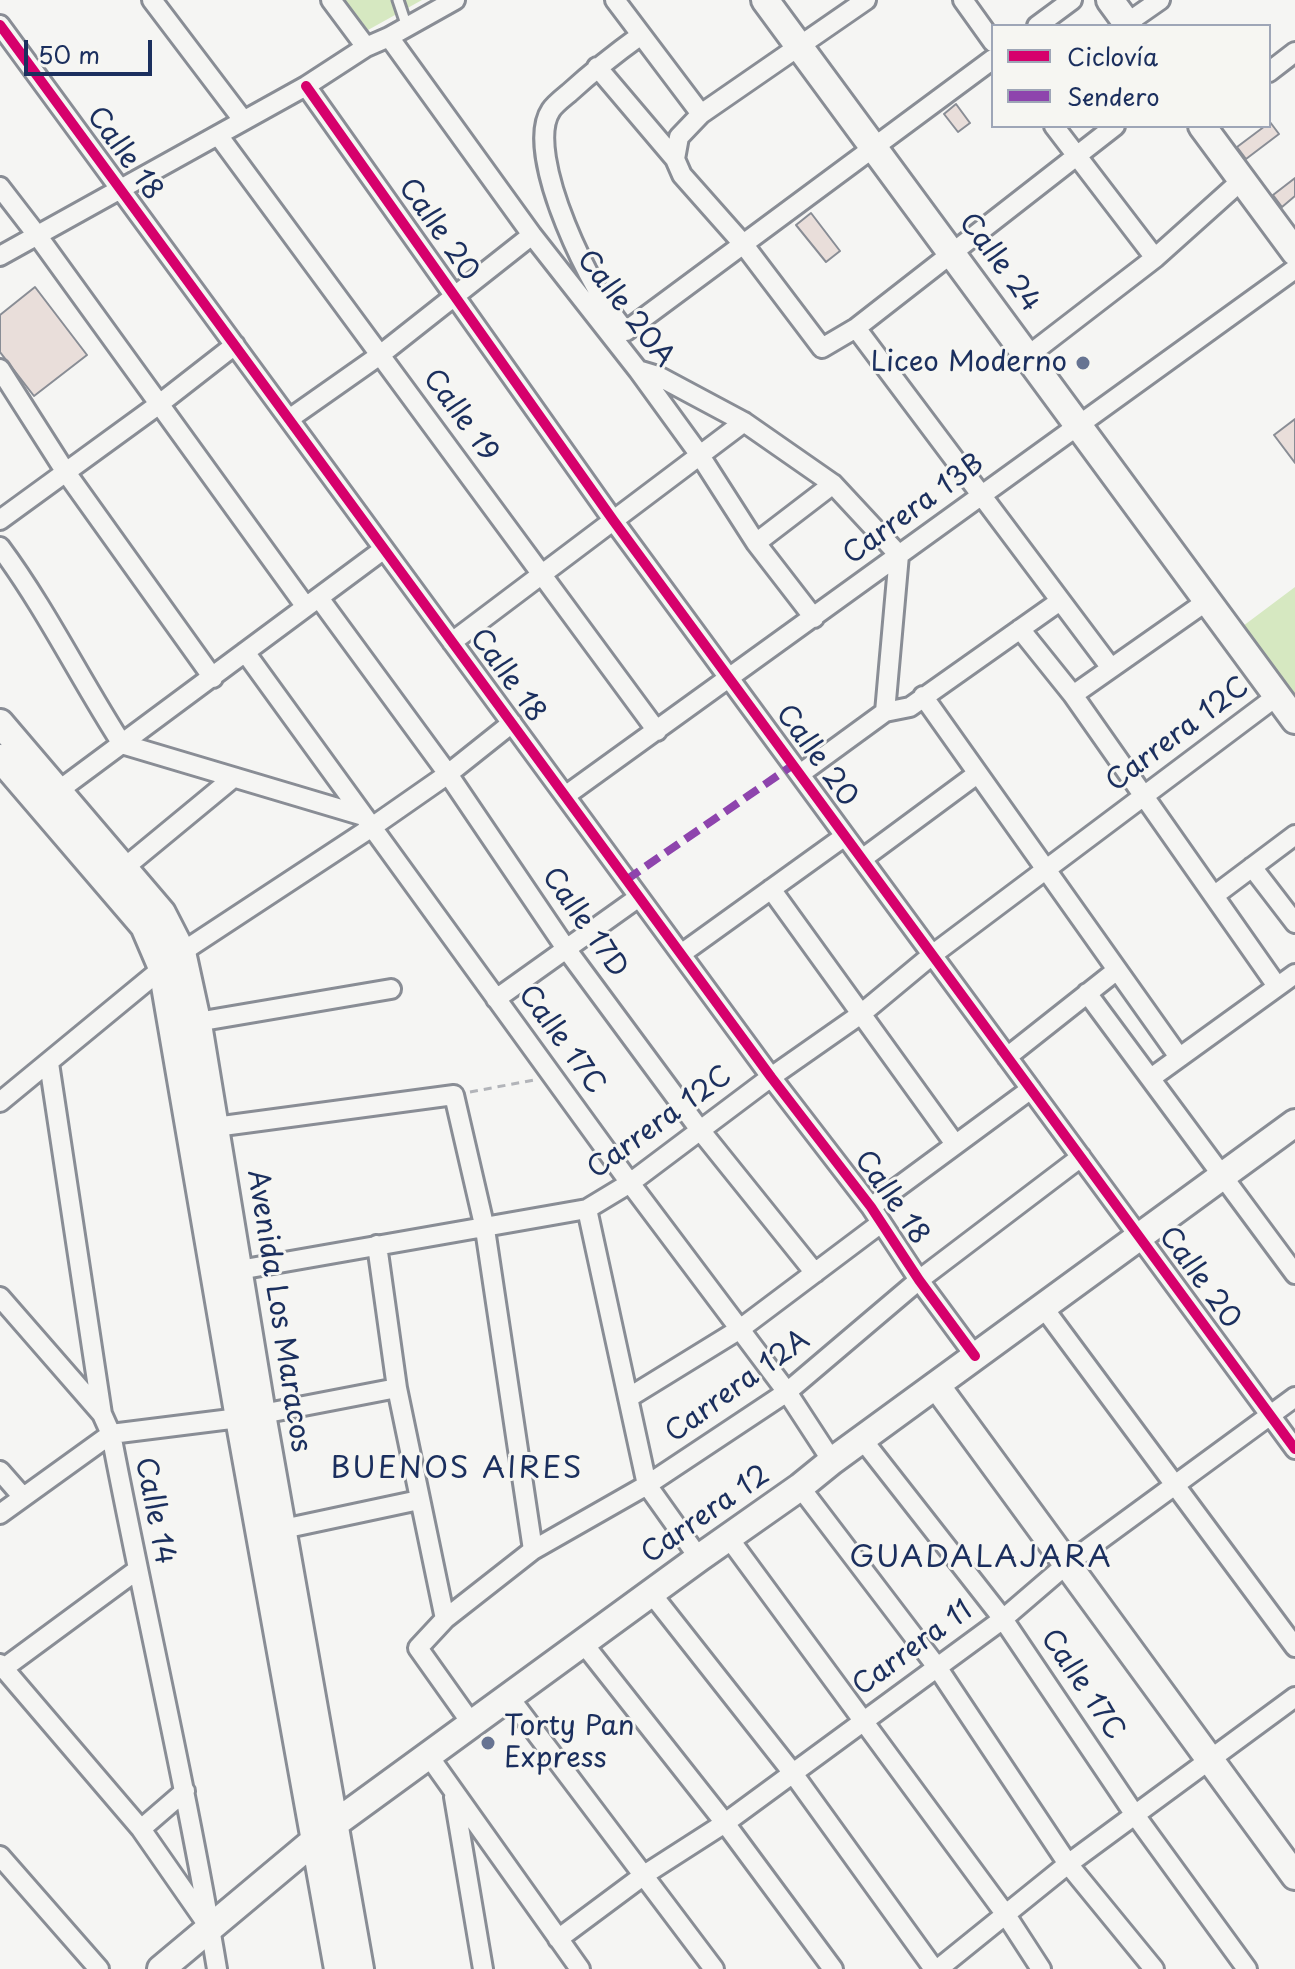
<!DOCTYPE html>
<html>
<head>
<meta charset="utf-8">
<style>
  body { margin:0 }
  #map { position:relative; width:1295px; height:1969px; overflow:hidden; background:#f5f5f3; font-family:"Playpen Sans",sans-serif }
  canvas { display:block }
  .legend { position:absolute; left:991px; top:24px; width:280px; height:104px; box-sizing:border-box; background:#f6f6f2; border:2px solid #9ea6b7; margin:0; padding:10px 14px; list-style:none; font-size:24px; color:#1b2f5e }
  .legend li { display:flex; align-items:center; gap:16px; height:40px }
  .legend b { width:40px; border:2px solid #9ea6b7 }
  .scale { position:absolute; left:24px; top:40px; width:128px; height:36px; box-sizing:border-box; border:4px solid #1b2f5e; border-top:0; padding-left:10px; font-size:24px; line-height:28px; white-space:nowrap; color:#1b2f5e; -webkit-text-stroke:6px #f6f6f2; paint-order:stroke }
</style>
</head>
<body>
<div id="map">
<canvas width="1295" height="1969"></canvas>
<ul class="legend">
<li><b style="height:10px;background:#d6006c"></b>Ciclovía</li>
<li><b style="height:10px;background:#8e44ad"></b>Sendero</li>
</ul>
<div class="scale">50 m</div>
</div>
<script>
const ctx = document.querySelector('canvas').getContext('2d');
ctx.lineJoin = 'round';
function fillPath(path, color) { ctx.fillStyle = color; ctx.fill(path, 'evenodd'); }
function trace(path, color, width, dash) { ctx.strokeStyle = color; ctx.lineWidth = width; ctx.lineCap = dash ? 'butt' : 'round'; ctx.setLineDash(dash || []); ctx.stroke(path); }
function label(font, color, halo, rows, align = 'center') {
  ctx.font = font + ' "Playpen Sans",sans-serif'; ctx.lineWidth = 6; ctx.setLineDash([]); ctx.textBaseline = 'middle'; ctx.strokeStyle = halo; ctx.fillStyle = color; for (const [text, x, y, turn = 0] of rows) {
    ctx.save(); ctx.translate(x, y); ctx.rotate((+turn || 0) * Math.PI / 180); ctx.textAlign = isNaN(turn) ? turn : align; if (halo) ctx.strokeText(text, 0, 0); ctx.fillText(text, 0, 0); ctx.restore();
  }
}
const green = new Path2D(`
  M345,0H422L368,30Z
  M1295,587V696L1243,626Z`);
const building = new Path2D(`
  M956,104L970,123L958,132L944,114Z
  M1270,122L1279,134L1246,159L1237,147L1265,126H1269Z
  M1295,178V196L1282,207L1273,195Z
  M811,213L840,251L826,262L796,225Z
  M35,287L87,355L34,396L0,352V315Z
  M1295,419V463L1274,435Z`);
const path = new Path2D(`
  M470,1092L534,1080`);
const lane = new Path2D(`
  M398,0L407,27`);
const street = new Path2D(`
  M152,0L243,120
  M331,0L366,47
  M615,0L701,114
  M963,0L993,42
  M1127,23L1160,0
  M0,25L771,1077L871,1207L919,1280L975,1356
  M1037,26L1072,0
  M389,37L532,235L638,370L699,454L756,543L814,618
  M597,67L675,159L682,175L744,245L822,348L856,328L1115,126
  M1269,72L1295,52
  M306,86L613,520L1295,1449
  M1054,126L1155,258
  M218,135L657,731
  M675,159L679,137L701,114L866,0
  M0,187L37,235L306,607
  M0,256L306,86L366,47L389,37L455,0
  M856,328L1111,668
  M626,331L993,59
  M626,331C594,298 522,153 551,110C555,104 563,98 569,93C592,72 616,53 641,35
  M1029,355L1155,258L1242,180
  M0,369L65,471L213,678
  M638,370L658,376L744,422L833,484L899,555L885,712
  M289,419L380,355L532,235
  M0,520L158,405L235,345
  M756,543L833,484
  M0,547C46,609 80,679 122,744L364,816
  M319,598L448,774L567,950L700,1130L815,1273
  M1020,629L1073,695L1277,986
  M452,642L744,422
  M245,652L630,1183L787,1392L832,1461
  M1073,695L1207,601
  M923,696L1179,1057
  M800,774L885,712L910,707L1060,601
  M58,791L384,549
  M565,796L1295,269
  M862,859L977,774
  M1252,867L1295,923
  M124,868L233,778
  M771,889L955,1144
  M1215,895L1295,835
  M681,954L845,836
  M1087,993L1295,1274
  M496,999L639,897
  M197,1022L391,989
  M1007,1057L1117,970
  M49,1063L102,1414L111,1434C145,1612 187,1789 217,1969
  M1151,1078L1295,974
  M0,1102L182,952L372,827L448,774L512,723
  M215,1127L454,1095L485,1229L533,1550
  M871,1207L1031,1089
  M587,1209L647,1485L699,1558
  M377,1245L397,1388L445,1619
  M239,1270L587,1209L630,1183L771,1077L861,1014L932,955L1277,696
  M0,1297L102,1414
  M1043,1307L1295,1647
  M628,1398L740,1329L881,1223
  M262,1414L397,1388
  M862,1439L1003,1619L1135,1815L1247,1969
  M0,1471L22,1496
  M800,1487L937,1667L1068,1864L1154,1969
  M0,1514L111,1434L239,1418
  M283,1529L419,1500
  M728,1537L1006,1915L1041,1969
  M651,1593L792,1772L934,1969
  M583,1643L725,1823L833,1969
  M0,1664L141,1829L205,1921
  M4,1668L137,1570
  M509,1697L714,1969
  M472,1724L418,1648L445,1619L533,1550L647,1485L787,1392L919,1280L1081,1157
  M428,1755L580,1969
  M454,1797L483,1969
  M141,1829L185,1791
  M0,1856L99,1969
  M558,1939L644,1875L725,1823L1003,1619L1067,1564L1295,1397
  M938,1969L1068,1864L1295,1697`);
const secondary = new Path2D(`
  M765,0L1295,720
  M1110,0L1129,26
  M1202,126L1295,252
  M0,723L162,913L182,952L199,1030L262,1414L360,1969
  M0,758L144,926L162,968L239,1418L338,1969
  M936,1385L1295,1876
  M161,1969L333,1825L699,1558L800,1487L832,1461L1295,1123`);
const quiet = new Path2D(`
  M626,880L793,765`);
const cycleway = new Path2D(`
  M0,25L771,1077L871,1207L919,1280L975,1356
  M306,86L613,520L1295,1449`);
const markers = [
  [1083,363,8,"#677492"],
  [488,1743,8,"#677492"]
];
const streetNames = [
  ["Calle 18",124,154,54],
  ["Calle 20",438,230,55],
  ["Calle 24",999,263,53],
  ["Calle 20A",625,309,52],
  ["Calle 19",460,416,54],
  ["Carrera 13B",914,510,-36],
  ["Calle 18",507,676,54],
  ["Carrera 12C",1178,735,-37],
  ["Calle 20",816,756,54],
  ["Calle 17D",584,923,55],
  ["Calle 17C",561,1040,54],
  ["Carrera 12C",660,1123,-36],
  ["Calle 18",891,1198,55],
  ["Calle 20",1199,1278,54],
  ["Avenida Los Maracos",278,1311,81],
  ["Carrera 12A",738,1387,-36],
  ["Calle 14",154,1511,79],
  ["Carrera 12",706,1515,-35],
  ["Carrera 11",913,1649,-36],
  ["Calle 17C",1082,1685,56]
];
const poiNames = [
  ["Liceo Moderno",1067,363],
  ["Torty Pan",504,1727,"left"],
  ["Express",504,1759,"left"]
];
const neighbourhoodNames = [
  ["BUENOS AIRES",457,1470],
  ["GUADALAJARA",981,1559]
];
fillPath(green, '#d6e8c1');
fillPath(building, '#e9deda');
trace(building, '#898d95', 2);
trace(lane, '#898d95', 15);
trace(street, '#898d95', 24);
trace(secondary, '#898d95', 32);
trace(path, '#b2b4b9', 3, [8, 6]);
trace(lane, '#f5f5f3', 9);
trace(street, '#f5f5f3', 18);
trace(secondary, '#f5f5f3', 26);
trace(quiet, '#8e44ad', 8, [16, 8]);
trace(cycleway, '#d6006c', 10);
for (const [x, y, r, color] of markers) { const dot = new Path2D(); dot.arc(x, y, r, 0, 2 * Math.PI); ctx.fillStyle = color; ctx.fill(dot); trace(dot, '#f6f6f2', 3); }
label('28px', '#1b2f5e', '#f6f6f2', streetNames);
label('28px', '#1b2f5e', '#f6f6f2', poiNames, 'right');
ctx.letterSpacing = '2px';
label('30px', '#1b2f5e', '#f6f6f2', neighbourhoodNames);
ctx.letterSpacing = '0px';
</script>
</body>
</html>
